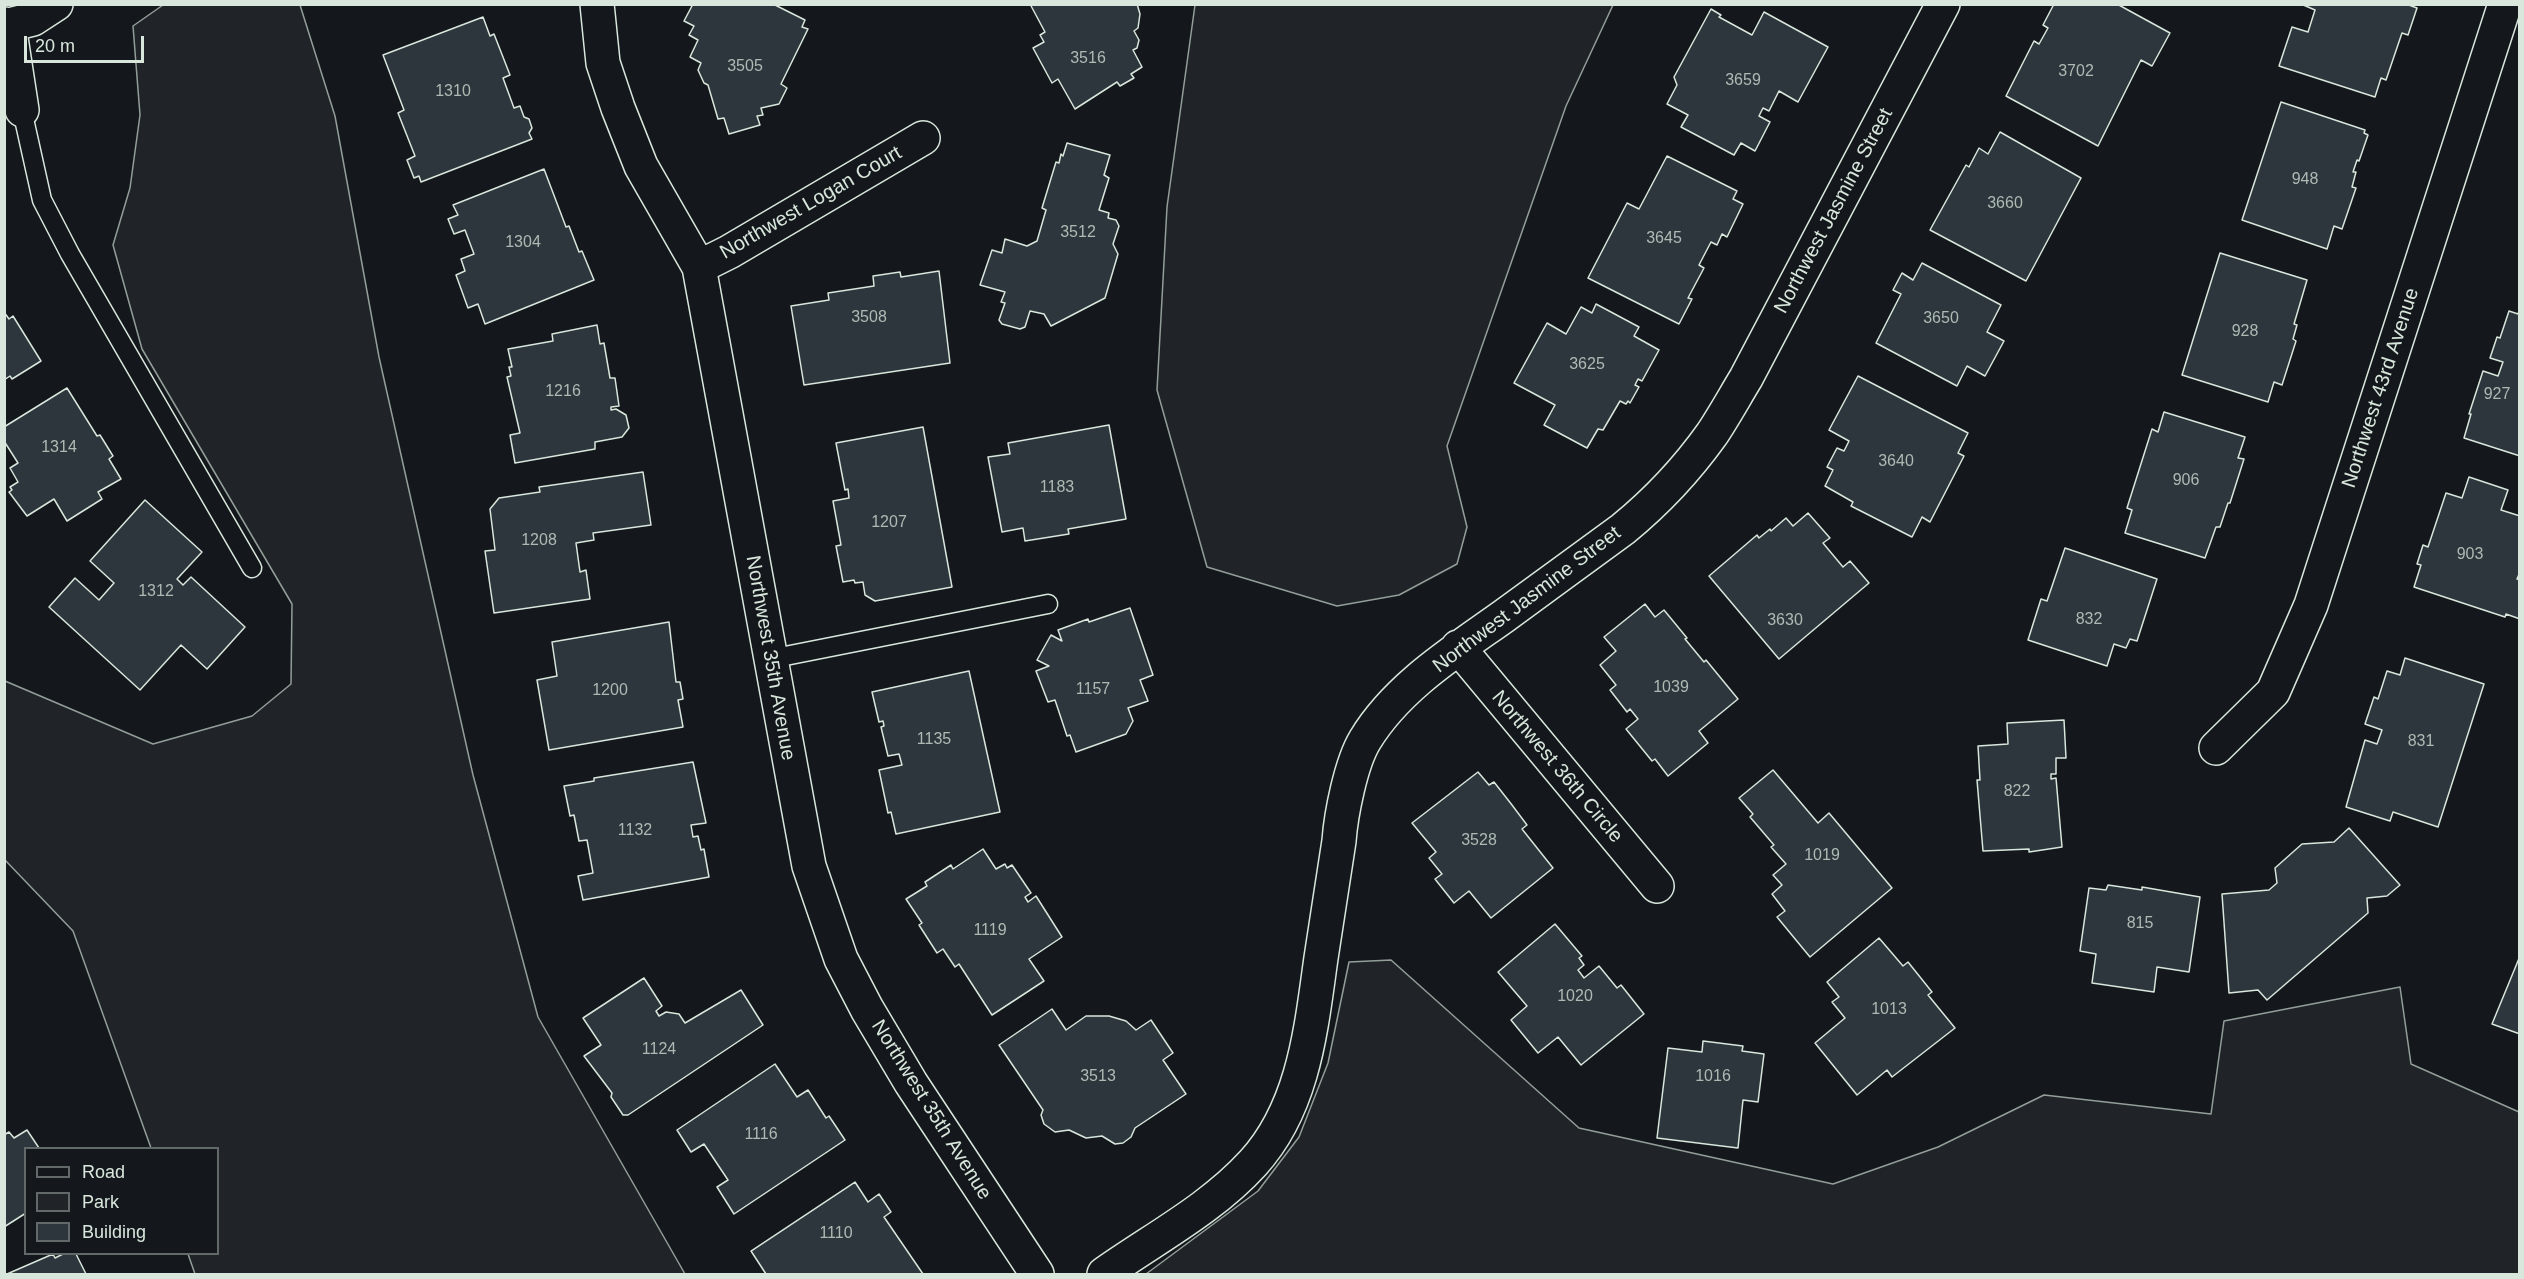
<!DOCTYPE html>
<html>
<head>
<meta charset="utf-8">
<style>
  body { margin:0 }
  #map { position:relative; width:2524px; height:1279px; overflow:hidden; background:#14181c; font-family:Arial,sans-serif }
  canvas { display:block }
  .frame { position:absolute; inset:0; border:6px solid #d8e6dc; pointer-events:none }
  .legend { position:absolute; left:24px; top:1147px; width:195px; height:108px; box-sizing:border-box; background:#14181c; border:2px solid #626a69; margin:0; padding:8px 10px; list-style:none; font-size:18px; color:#d8e6dc }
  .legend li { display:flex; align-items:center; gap:12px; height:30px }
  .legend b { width:30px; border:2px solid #626a69 }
  .scale { position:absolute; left:24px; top:36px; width:120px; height:27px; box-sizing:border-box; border:3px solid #d8e6dc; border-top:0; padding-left:8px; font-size:18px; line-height:21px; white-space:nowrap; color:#d8e6dc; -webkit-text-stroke:4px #14181c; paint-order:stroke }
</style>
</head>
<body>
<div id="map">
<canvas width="2524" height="1279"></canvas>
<div class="frame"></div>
<ul class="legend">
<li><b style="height:8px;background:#14181c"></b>Road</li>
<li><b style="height:16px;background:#202428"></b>Park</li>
<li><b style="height:16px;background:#2c363c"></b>Building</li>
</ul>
<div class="scale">20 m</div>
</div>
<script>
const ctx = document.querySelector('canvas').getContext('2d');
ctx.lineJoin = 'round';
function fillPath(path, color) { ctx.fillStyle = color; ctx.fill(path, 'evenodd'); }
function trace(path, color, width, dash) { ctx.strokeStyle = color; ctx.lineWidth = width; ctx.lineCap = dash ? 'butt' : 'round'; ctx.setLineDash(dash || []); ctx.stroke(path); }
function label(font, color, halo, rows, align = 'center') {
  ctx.font = font + ' Arial,sans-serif'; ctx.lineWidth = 4.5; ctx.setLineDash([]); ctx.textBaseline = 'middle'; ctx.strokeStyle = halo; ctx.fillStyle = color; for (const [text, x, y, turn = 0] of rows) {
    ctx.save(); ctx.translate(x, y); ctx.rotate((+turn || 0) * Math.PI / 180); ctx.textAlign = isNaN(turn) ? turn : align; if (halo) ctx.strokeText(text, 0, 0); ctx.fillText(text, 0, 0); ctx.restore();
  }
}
const green = new Path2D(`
  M163,5H300L335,116L379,357L473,775L538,1017L685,1274H195L188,1254H218V1148H151L73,931L5,860V681L153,744L252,716L291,684L292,604L142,349L113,245L130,188L140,115L133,26Z
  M1195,5H1613L1566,106L1447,446L1467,527L1457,564L1399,595L1337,606L1207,567L1157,390L1167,207Z
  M1391,960L1579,1128L1833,1184L1938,1147L2044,1095L2211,1114L2224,1021L2400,987L2411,1064L2519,1112V1274H1146L1258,1191L1299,1137L1328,1063L1349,962Z`);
const building = new Path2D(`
  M693,4H773L805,20L802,27L808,29L781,84L787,88L779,104L761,108L763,115L757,116L760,125L729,134L724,118L718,119L708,85L704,83L698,70L701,63L690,57L698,40L689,35L694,26L684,21Z
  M1030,4H1137L1140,14L1138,28L1134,31L1139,40L1137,48L1133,50L1142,67L1131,74L1134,78L1120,86L1117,82L1075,109L1058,79L1052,83L1033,48L1044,42L1040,35L1045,32Z
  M2054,4H2117L2170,33L2152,66L2141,60L2098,146L2006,96L2034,41L2039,44L2048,28L2043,25Z
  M2406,4L2417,8L2408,35L2402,33L2386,80L2381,78L2375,97L2279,66L2292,27L2308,32L2315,10L2301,4Z
  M1711,9L1721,15L1719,17L1752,35L1764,12L1828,47L1798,102L1779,91L1769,111L1763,108L1759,116L1770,122L1755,151L1741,143L1734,155L1681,127L1688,115L1667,104L1677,85L1674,77Z
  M483,17L490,36L494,34L510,75L503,78L514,108L520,106L524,117L529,119L532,128L529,133L532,139L421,182L419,176L414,178L407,160L415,156L398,113L404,110L383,55Z
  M2281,102L2365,130L2364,133L2368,135L2359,161L2357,160L2353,172H2356L2352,187L2356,188L2342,229L2334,226L2327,249L2242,220Z
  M2000,132L2081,178L2026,281L1930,230L1966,165L1969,167L1979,148L1988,154Z
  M1067,143L1110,155L1104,175L1109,178L1099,210L1109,213L1108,218L1116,220L1119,226L1113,244L1118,254L1105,298L1051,326L1044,314L1030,311L1025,327L1020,329L1002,324L999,320L1005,303L1001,302L1005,292L980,285L992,250L1002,253L1005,239L1027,246L1037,241L1046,210L1042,208L1056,162L1059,163L1061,154L1063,156Z
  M1667,156L1737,191L1733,199L1743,204L1727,237L1722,234L1717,245L1711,242L1699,265L1704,268L1688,298L1692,299L1679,324L1588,278L1627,203L1639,209Z
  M544,169L566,227L569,226L579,252L582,251L594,280L485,324L478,304L468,308L456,275L465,271L461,259L474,254L465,230L454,234L448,219L458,215L453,205Z
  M2220,253L2307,280L2294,324L2297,325L2293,339L2296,341L2282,385L2274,382L2268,402L2182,375Z
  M1922,263L2001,305L1987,332L2004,341L1985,376L1967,366L1957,386L1876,343L1901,294L1893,290L1902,273L1913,280Z
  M939,271L950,363L804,385L791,306L829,300L828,293L874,286L873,276L900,272L901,277Z
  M1596,304L1639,327L1634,336L1659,350L1642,381L1638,379L1635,385L1639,387L1630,403L1628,401L1626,404L1620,401L1603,430L1598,429L1587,448L1544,425L1555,405L1514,383L1547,323L1566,334L1581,307L1592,313Z
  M2520,308V456L2464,438L2471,414H2469L2483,371L2498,376L2503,362L2490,358L2497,337L2500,338L2509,311L2518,314Z
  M4,312L9,319L13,316L41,361L12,379L10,376L4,380Z
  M597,325L600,344L604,343L610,378H615L619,406L611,407V410L616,409L626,415L629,428L622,437L595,442V449L515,463L510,435L520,433L507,377L511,376L509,367H512L508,349L553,341L552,334Z
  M1858,376L1968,433L1958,453L1964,456L1930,522L1922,517L1912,537L1851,506L1853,502L1825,486L1833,470L1827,467L1837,448L1844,451L1849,441L1829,430Z
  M67,388L97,436L100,435L113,456L109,459L121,479L98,492L102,499L67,521L54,499L27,516L9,492L12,490L10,487L18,482L10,468L18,463L4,441V427Z
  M2164,412L2245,437L2238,458L2244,459L2230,503H2228L2220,527H2216L2205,558L2125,533L2132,510L2127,508L2152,429L2158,432Z
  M1109,425L1126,519L1068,529L1069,534L1025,541L1023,528L1002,532L988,457L1010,454L1008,443Z
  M923,427L952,587L875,601L865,595L863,582L855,583L854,580L843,582L836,546L841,545L833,501L849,498L848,489L845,490L836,443Z
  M643,472L651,525L593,533L594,540L576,543L580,572L586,570L590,599L494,613L485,551L495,550L490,509L499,498L540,492L539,487Z
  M2469,477L2508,490L2501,510L2520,516V572L2517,579L2520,580V619L2506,614L2505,617L2414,587L2421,565L2417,564L2423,545L2428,547L2446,493L2462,498Z
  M145,500L202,552L177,579L183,585L191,577L245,627L207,669L181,645L140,690L49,607L75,578L99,600L114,583L90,561Z
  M1808,513L1830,538L1823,543L1843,567L1850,561L1869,583L1779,659L1709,576L1757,535L1759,538L1770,529L1771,531L1786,518L1793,526Z
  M2065,548L2157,579L2137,641L2130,639L2126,648L2114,644L2107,666L2028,640L2041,599L2047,601Z
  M1645,604L1655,617L1664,610L1687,638L1685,639L1704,662L1706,660L1738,699L1699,731L1708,743L1668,776L1655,759L1652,761L1626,729L1638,719L1630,709L1627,712L1610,690L1616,685L1600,665L1616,651L1604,637Z
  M1130,608L1153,675L1140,680L1148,701L1128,708L1133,721L1126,734L1076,752L1070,735L1067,736L1055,700L1048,702L1036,671L1049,666L1037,660L1051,635L1062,641L1058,630L1088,619L1089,622Z
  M669,622L676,682H680L683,699L678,700L683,727L549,750L537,680L557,676L552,642Z
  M2405,658L2484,684L2438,827L2393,812L2390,821L2346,807L2365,740L2377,744L2382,730L2365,724L2374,697L2378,699L2387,671L2400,675Z
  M969,671L1000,812L896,834L891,812L888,813L879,770L902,765L899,754L888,756L881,727L884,726L883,721L879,722L872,692Z
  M2064,720L2066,758H2056V774H2051V779L2056,778L2062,847L2029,852V849L1983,851L1977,780H1980L1978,746L2008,744L2007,723Z
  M693,762L706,823L691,825L693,837L698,836L701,850L704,849L709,877L583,900L578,876L593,873L587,840L579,841L574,815L570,816L564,786L594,781V778Z
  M1773,770L1818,823L1829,813L1892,888L1810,957L1777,917L1785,911L1772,894L1782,885L1773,875L1786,864L1771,847L1774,845L1750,817L1753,814L1739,798Z
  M1478,772L1489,785L1494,782L1512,805L1527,825L1522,829L1553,868L1491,918L1469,891L1454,903L1435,879L1442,874L1429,858L1436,852L1412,823Z
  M2349,828L2400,885L2387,896L2367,898L2368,913L2267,1000L2258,990L2229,993L2222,894L2269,890L2277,883L2275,868L2302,844L2334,842Z
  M983,849L996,869L1005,864L1007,868L1012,865L1031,893L1025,897L1028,902L1036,896L1062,937L1029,959L1044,981L992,1015L959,964L955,967L943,949L937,953L919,925L922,923L906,899L927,886L925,882L951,865L953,869Z
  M2108,885L2142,890V887L2200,897L2189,972L2157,967L2154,992L2092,983L2096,954L2080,951L2089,888L2106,890Z
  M1555,924L1582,956L1579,958L1584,965L1578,970L1584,978L1599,966L1617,988L1621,985L1644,1014L1581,1065L1558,1037L1538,1053L1511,1020L1527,1006L1498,972Z
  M1879,938L1903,966L1908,962L1932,992L1928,995L1955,1028L1892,1077L1887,1070L1857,1095L1815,1043L1845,1018L1832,1002L1839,997L1827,982Z
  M2520,956V1034L2492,1024Z
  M644,978L662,1006L656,1011L659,1016L666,1012L679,1014L685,1023L741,990L763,1025L628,1115H623L611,1097L612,1093L584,1056L601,1045L583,1018Z
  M1052,1009L1066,1030L1086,1016H1109L1126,1021L1136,1030L1151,1020L1173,1053L1163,1060L1186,1094L1135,1128L1131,1137L1123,1143L1115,1144L1102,1136L1086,1138L1069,1130L1055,1132L1044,1124L1041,1115L1043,1110L999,1045Z
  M1703,1041L1743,1046L1742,1051L1764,1054L1758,1102L1743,1100L1738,1148L1657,1138L1668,1048L1702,1052Z
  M775,1064L797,1097L808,1090L826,1118L829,1116L845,1140L734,1214L717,1187L728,1180L704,1144L691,1152L677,1130Z
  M27,1130L39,1148H26V1213L4,1227V1135L9,1132L14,1138Z
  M855,1182L868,1202L879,1194L891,1212L884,1217L923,1274H766L751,1251Z
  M53,1254L55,1258L63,1254H76L86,1274H7Z`);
const service = new Path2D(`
  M22,110L42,200L70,254L252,568
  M770,659L1048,604`);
const minor = new Path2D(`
  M597,4L603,63L618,108L641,166L699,267L809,866L841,959L867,1009L911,1083L1037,1274
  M4,24L9,25L22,110
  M9,25L33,19L56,4
  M699,267L729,252L923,138
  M1458,647L1657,886
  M2216,748L2273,692L2311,605L2505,4
  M1104,1274C1155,1238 1211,1209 1253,1163C1304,1107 1311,1029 1321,958C1327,919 1333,880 1339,841C1341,814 1351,763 1365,740C1397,687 1455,651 1504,616C1544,587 1583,558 1623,529C1656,502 1687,469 1712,434C1724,416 1735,396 1746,378L1943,4`);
const numberNames = [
  ["3516",1088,59],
  ["3505",745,67],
  ["3702",2076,72],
  ["3659",1743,81],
  ["1310",453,92],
  ["948",2305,180],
  ["3660",2005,204],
  ["3512",1078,233],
  ["3645",1664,239],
  ["1304",523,243],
  ["3508",869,318],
  ["3650",1941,319],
  ["928",2245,332],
  ["3625",1587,365],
  ["1216",563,392],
  ["927",2497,395],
  ["1314",59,448],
  ["3640",1896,462],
  ["906",2186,481],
  ["1183",1057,488],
  ["1207",889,523],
  ["1208",539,541],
  ["903",2470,555],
  ["1312",156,592],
  ["832",2089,620],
  ["3630",1785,621],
  ["1039",1671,688],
  ["1157",1093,690],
  ["1200",610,691],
  ["1135",934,740],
  ["831",2421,742],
  ["822",2017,792],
  ["1132",635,831],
  ["3528",1479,841],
  ["1019",1822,856],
  ["815",2140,924],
  ["1119",990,931],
  ["1020",1575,997],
  ["1013",1889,1010],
  ["1124",659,1050],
  ["3513",1098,1077],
  ["1016",1713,1077],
  ["1116",761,1135],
  ["1110",836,1234]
];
const streetNames = [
  ["Northwest Logan Court",811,203,-30],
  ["Northwest Jasmine Street",1834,211,-62],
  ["Northwest 43rd Avenue",2381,388,-72],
  ["Northwest Jasmine Street",1527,600,-37],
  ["Northwest 35th Avenue",770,658,80],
  ["Northwest 36th Circle",1557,767,50],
  ["Northwest 35th Avenue",931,1110,58]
];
fillPath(green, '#202428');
trace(green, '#939e99', 1.5);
fillPath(building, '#2c363c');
trace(building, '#d8e6dc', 1.5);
trace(service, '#d8e6dc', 21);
trace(minor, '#d8e6dc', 36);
trace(service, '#14181c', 18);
trace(minor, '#14181c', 33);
label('16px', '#adbab4', null, numberNames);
label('20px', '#d8e6dc', '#14181c', streetNames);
</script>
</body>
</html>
